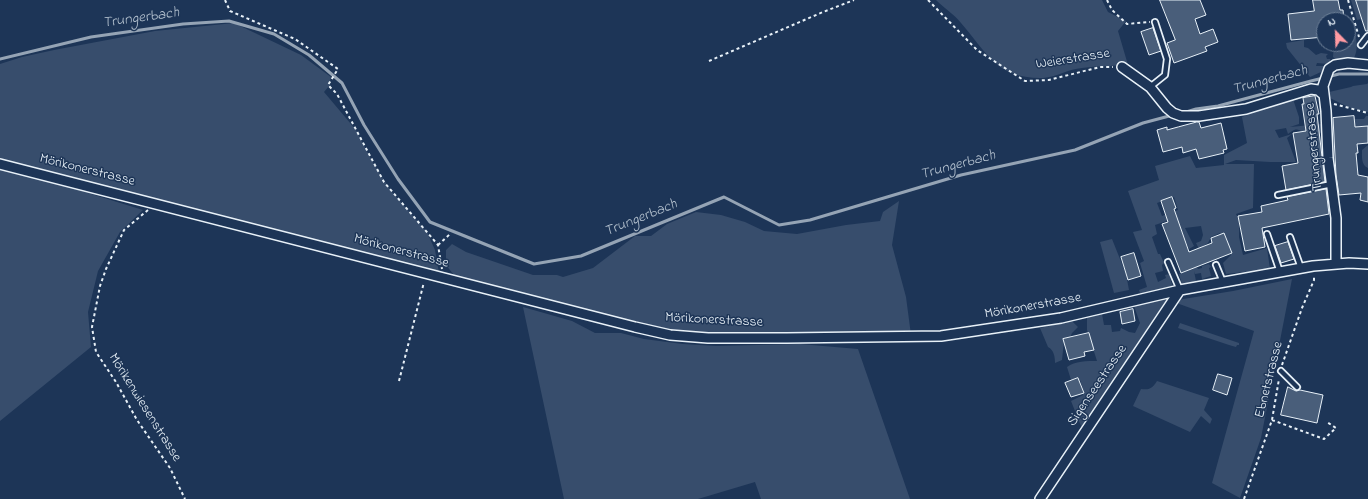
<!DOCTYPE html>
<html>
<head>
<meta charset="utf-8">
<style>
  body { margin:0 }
  #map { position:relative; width:1368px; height:499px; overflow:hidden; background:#1d3557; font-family:"Indie Flower",sans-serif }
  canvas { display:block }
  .north { position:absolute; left:1316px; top:12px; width:40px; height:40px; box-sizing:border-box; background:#1d3557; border:1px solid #6e8097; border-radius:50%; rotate:337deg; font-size:11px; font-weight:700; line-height:16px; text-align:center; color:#e8f1f8 }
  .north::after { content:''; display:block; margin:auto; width:14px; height:18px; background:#ff9aa2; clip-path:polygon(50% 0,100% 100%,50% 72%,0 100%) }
</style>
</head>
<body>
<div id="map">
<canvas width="1368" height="499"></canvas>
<div class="north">N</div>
</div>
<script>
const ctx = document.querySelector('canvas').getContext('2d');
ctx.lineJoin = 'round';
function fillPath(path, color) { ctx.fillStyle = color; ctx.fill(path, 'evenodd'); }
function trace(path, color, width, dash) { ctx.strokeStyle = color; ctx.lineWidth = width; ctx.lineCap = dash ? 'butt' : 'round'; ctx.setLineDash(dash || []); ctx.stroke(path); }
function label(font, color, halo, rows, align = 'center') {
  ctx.font = font + ' "Indie Flower",sans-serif'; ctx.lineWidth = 3; ctx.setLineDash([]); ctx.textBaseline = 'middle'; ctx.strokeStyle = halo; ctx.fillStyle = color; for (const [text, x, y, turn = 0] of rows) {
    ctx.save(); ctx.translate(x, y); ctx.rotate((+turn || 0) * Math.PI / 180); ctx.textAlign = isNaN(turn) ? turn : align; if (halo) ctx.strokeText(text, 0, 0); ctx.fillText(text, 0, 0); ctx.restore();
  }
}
const green = new Path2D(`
  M936,0H1102L1108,12L1126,21L1118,31L1128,65C1113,66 1097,66 1082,68C1069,69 1056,77 1043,78C997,79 987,53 961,23C954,14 944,8 936,0Z
  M1351,0H1357L1367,31L1365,32L1361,19L1357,20Z
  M234,23L301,55L331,77L329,86L324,92L356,130L372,161L391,191L427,232L435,250L439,273L0,159V64L22,57L54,50L155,31Z
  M1353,32L1355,33C1357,42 1358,50 1354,58L1337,61L1333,57L1334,44H1348V34Z
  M1304,40V47L1308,48L1316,55L1321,53L1328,54L1326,56L1327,59H1330V63L1328,64L1317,63L1316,66H1325L1321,72L1310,77L1287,48L1286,43Z
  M1368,83V112L1348,107L1330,98L1329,92L1351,87L1353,86L1367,84Z
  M1293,99L1299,117V124L1290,127L1322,124V132L1320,133L1319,131C1315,131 1310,133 1306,132C1295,130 1298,127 1288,134L1286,128L1275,130L1279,138L1292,134L1287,138L1296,162H1270L1236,160L1225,164H1254L1253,208L1236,214L1239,220V237L1243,255L1267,248L1270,269L1226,274L1223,263L1231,255L1220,233L1211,237L1208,243L1199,249L1196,243L1201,241L1203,235L1201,226L1185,228L1194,246L1189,249L1176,218L1155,225L1157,234L1152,237L1158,254H1160L1164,263L1162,265L1163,271L1155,273L1158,282L1166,278L1165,275L1169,274L1173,288L1152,291L1141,296L1139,290L1147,287L1140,263L1144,261L1133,232L1142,230L1128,191L1159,180L1155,166L1190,156L1196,168L1224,165V155L1247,143L1242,117ZM1174,197L1178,210L1162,216L1157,203Z
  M1366,116H1368V127L1354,128L1353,119H1364Z
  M1368,145V168C1361,165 1362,157 1362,150Z
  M0,169L72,188L143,210L120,232L98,271L88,312L91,347L0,421Z
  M899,201L892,245L906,297L911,335L757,334L673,332L576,307L551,300L457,279L446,265V250L452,244L466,252L533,275H557L563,277L593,268L635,236H651L667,224L696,212L721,215L745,222L764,231L797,234L846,225L880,221L883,212Z
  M1112,239L1126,274L1129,290L1114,293L1100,242Z
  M1209,264L1211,267L1209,268L1211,276L1202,279L1201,273L1195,274L1194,271L1196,281L1182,284L1179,274L1197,267L1198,269L1202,268V266Z
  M1292,279L1261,438L1240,498L1212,483L1254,331L1171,301L1233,291Z
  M1168,298L1167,308L1083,431L1071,401L1083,395L1084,392L1080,380H1071L1067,367C1075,361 1087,361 1097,361L1087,330V318L1102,314L1104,325H1111L1112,332L1120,331L1121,328L1129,332L1135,333L1140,323L1134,306Z
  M523,307L572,321L595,333H621L644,339L683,344L716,346L800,344L858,349L910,499H761L755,482L698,499H564Z
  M1072,321L1078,327L1072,333L1070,338L1064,341L1062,360L1055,363C1055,357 1054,350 1048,347L1040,328Z
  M1180,323L1239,343V345H1237L1236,347L1229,345L1178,328Z
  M1157,381L1209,398L1204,410L1212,419L1210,424L1201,416L1190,432L1133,406L1141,389C1149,390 1152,389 1157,381Z`);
const stream = new Path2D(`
  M0,59L91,37L183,24L229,21L274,34L309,55L342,83L364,125L398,179L430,222L534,264L581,256L724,197L779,225L810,220L961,175L1075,150L1143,123L1173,115
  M1183,113L1196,109L1218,106L1311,81L1339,74H1368`);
const building = new Path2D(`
  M1160,0H1200L1206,15L1195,19L1200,34L1213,29L1218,42L1205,47L1207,51L1174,63L1167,43L1175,40Z
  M1313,0H1338L1340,10H1343L1344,20H1324V37L1291,40L1288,14L1314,11Z
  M1356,0H1368V31H1366Z
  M1153,28L1161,51L1149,55L1141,32Z
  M1315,96L1319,114H1317L1325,182L1286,190L1282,166L1298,163L1293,133L1306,131L1302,104H1304L1303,98Z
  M1354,116L1355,127L1368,126V143L1357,144L1358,153H1356L1358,175L1368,177V202L1360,200L1361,193L1339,195L1336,175L1333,118Z
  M1197,122H1199L1201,128L1221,123L1227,149L1223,150L1224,153L1199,159L1196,149L1183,153L1182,147L1163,152L1157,130L1167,127V130L1178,127Z
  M1326,189L1329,214L1262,228L1265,247L1245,251L1238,216L1262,212L1261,206L1288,200L1287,197Z
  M1172,197L1176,208L1174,209L1189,252L1212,243L1211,238L1224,233L1232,253L1181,273L1162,224L1168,222L1161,201Z
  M1288,242L1294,259L1281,263L1275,246Z
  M1134,253L1141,276L1128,280L1121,257Z
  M1133,309L1135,321L1122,324L1120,312Z
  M1089,333L1094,350L1084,352L1085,356L1069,360L1063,339Z
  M1218,374L1232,378L1227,395L1213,390Z
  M1078,378L1084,393L1071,397L1065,383Z
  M1288,387L1296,391L1300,390L1323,395L1317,423L1281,415Z`);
const path = new Path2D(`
  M225,0L230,11L295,39L338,69L328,85L337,94L384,182L438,245L442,269
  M928,0L977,50L1025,81L1049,80L1100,67H1113
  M1107,0L1112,10L1127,24L1150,22
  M1348,0L1359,37
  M709,61L823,12L854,0
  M1334,104L1368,113
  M148,210L124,230L106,269L100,286L92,327L96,352L116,382L137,420L170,468L185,499
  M438,245L450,234
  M1282,365L1302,308L1314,280V275
  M399,381L424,282
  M1272,420L1324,439L1336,428L1327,422
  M1244,499L1272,420L1279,379`);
const lane = new Path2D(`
  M1361,45L1368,36
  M1150,87L1165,75L1167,59L1155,22
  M1278,195L1332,184
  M1267,234L1280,272
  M1290,237L1301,268
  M1168,262L1180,290
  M1216,265L1223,282
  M1281,371L1297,387`);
const street = new Path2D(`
  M1122,67L1150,87L1167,108L1173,113L1181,116H1199L1246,109L1311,89L1318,90L1324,95
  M0,164L635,327L670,335L708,338H787L941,336L1061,318L1180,290L1313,266L1349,263L1368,264
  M1336,263V218L1328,158L1326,111L1323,86L1329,69L1335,65L1348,63L1368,65
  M1040,499L1180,290`);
const streetNames = [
  ["Weierstrasse",1073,60,-9],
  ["Trungerstrasse",1315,147,-95],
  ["Mörikonerstrasse",87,171,14],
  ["Mörikonerstrasse",401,252,15],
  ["Mörikonerstrasse",1033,307,-10],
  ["Mörikonerstrasse",714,321,3],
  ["Ebnetstrasse",1270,380,-76],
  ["Sigenseestrasse",1098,386,-56],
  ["Mörikenwiesenstrasse",144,408,58]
];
const waterNames = [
  ["Trungerbach",141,19,-8],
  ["Trungerbach",1270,81,-15],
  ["Trungerbach",958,166,-15],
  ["Trungerbach",641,219,-22]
];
fillPath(green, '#374d6c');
trace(stream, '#95a4b5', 3);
fillPath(building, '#495e7a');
trace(building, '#e8f1f8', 1);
trace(lane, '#e8f1f8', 8);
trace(street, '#e8f1f8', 12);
trace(path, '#e8f1f8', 2, [3, 3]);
trace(lane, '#1d3557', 4.5);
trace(street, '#1d3557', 9);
label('14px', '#e8f1f8', '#1d3557', streetNames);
label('italic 15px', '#b7c4d1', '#1d3557', waterNames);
</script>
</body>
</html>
